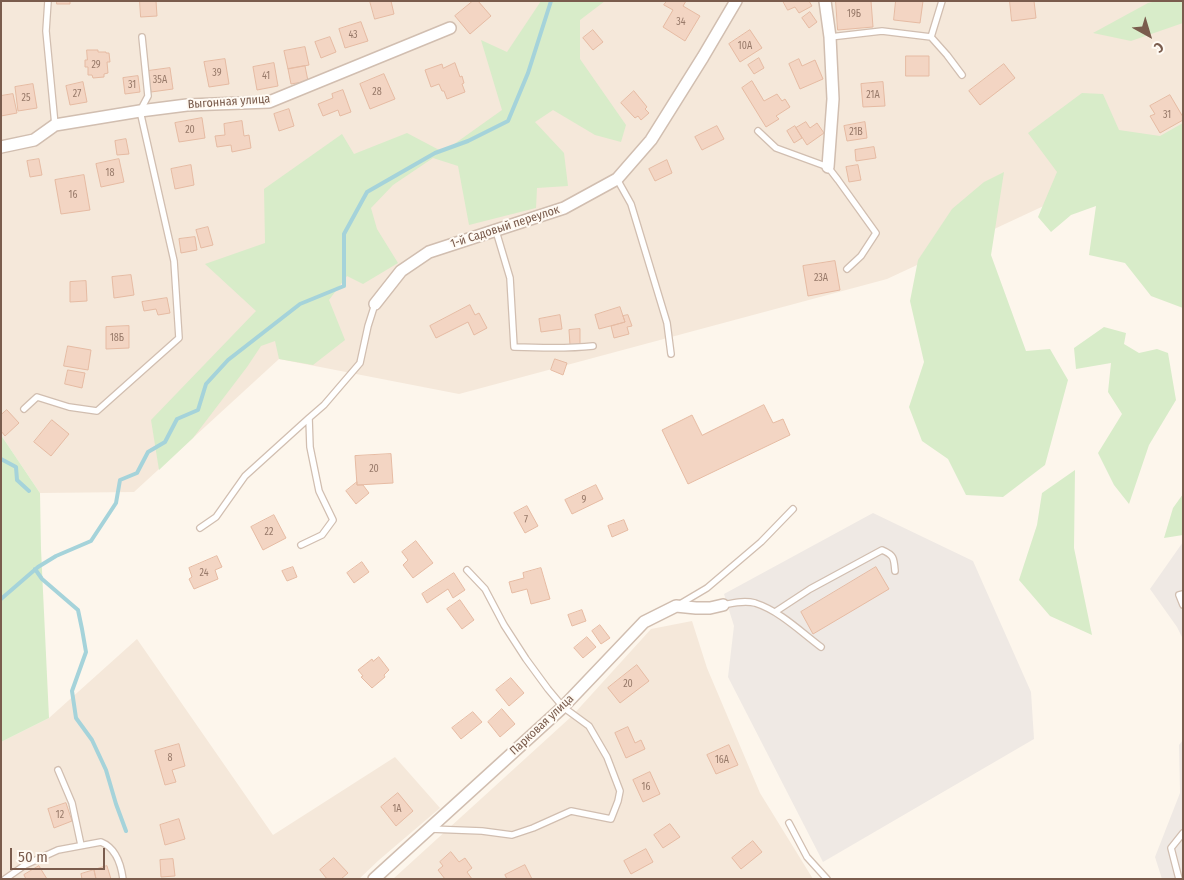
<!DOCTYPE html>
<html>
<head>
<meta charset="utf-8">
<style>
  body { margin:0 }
  #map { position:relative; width:1184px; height:880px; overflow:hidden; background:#fdf6ec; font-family:"Fira Sans Condensed",sans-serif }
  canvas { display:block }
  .frame { position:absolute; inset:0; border:2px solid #7a5c4d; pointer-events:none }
  .north { position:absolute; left:1124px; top:10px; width:50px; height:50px; -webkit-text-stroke:4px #fffaf3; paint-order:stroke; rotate:141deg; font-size:14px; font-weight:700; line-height:20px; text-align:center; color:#7a5c4d }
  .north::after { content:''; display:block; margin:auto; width:18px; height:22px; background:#7a5c4d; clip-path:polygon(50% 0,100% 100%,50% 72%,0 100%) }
  .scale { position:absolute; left:10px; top:848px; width:95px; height:22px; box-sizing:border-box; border:2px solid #7a5c4d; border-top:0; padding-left:6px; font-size:15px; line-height:18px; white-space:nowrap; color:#7a5c4d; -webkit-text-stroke:4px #fffaf3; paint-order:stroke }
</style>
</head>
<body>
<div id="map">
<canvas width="1184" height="880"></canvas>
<div class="frame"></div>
<div class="north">С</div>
<div class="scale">50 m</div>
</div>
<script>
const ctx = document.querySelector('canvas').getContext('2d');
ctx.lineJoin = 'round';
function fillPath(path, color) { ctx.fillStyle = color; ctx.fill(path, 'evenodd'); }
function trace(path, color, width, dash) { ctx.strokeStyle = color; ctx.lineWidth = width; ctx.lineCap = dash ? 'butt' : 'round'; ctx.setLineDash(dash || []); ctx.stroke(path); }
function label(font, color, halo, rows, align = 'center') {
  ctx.font = font + ' "Fira Sans Condensed",sans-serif'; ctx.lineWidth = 4; ctx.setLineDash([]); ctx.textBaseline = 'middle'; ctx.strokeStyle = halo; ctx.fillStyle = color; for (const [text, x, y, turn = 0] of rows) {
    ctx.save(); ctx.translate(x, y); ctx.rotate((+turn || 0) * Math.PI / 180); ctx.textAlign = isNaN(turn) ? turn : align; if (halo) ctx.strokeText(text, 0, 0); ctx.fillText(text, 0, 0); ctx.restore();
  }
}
const residential = new Path2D(`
  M1,1H1183V141L887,279L459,394L279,359L134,492L40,493L1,435Z
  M692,621L707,668L760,793L813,879H393L572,716L651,629Z
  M137,639L273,835L395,757L440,808L379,860L359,879H1V742L49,718Z`);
const industrial = new Path2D(`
  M873,513L973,561L1031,692L1034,739L823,862L728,677L734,626L724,594Z
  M1183,542V639L1177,627L1150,589Z
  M1183,740V879H1162L1155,857L1180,793L1179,745Z`);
const green = new Path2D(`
  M541,1H605L580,20V59L626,125L621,142L595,135L553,110L535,122L564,153L568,186L537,188L536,208L469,225L458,166L433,158L393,185L371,208L377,229L398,263L363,284L347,276L329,300L345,340L313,365L279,359L275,341L261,346L247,367L193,438L159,470L151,420L256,311L205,264L265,243L264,189L342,134L354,154L407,133L443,152L502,110L481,40L507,52Z
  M1157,1H1183V23L1131,41L1093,33L1148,3Z
  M1082,93L1103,94L1119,130L1160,136L1183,123V308L1151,296L1125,263L1089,255L1096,206L1071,215L1051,232L1038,217L1057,172L1028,133Z
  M1004,172L991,255L1026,351L1050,349L1068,380L1045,465L1003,497L966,495L948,459L922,441L909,407L924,362L910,301L918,260L952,209L984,182Z
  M1104,327L1126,333L1124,344L1139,353L1157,349L1168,353L1176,400L1149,445L1129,504L1114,485L1098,453L1122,414L1108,392L1111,363L1076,369L1074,348Z
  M1,435L40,493L41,549L49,718L1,742Z
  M1075,470L1074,548L1092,635L1050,616L1019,580L1037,525L1042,493Z
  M1183,494V535L1164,538L1173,508Z`);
const stream = new Path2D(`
  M1,459L16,467L17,480L29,491
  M35,569L42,579L78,610L82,629L86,652L72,691L76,718L92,740L106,770L116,804L126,831
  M1,599L38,567L56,556L91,541L116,503L120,480L137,473L148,452L165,442L177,419L198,410L206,384L228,360L300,304L344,286V234L367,192L435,153L468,141L508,121L528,73L551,1`);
const building = new Path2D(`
  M57,1H70V4H57Z
  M140,1H156L157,16L141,17Z
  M370,1H391L394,14L375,19Z
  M473,1H478L491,16L470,34L455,16Z
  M667,1H686L683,6L700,16L685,41L663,27L673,10L664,5Z
  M783,1H809L812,6L799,13L795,7L788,10Z
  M836,1H871L873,27L838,30Z
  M896,1H923L920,23L894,20Z
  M1010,1H1034L1036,18L1012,21Z
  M810,12L817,22L809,28L802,18Z
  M361,22L368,41L345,48L339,29Z
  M593,30L603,42L593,50L583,38Z
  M750,30L762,48L740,62L729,44Z
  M330,37L336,52L321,58L315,42Z
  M305,47L309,65L288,69L284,51Z
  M87,50H98V52H106V53H109L110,62H107L108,73L104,74V77L93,78L92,75H88V67H85V60H87Z
  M906,56H929V76H906Z
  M759,58L764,68L754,74L748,65Z
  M225,59L229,84L209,87L204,62Z
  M799,59L802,66L815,60L823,79L800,89L789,64Z
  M274,63L278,86L257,90L253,67Z
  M455,63L460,77L462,76L464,83L462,84L465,92L447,99L444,91H442L439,84L431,87L425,70L442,64L443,68Z
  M1004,64L1015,78L980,105L969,91Z
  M305,66L308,81L291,84L288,69Z
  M170,68L173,89L151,92L148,71Z
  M384,74L395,99L370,109L360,84Z
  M138,76L140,92L125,94L123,78Z
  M752,81L764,101L777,94L782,101L785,99L790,107L776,116L779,119L766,127L742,88Z
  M83,82L87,102L70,105L66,86Z
  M883,82L885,106L863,107L861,84Z
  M33,84L37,108L18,111L15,87Z
  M343,90L351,112L340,116L338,110L323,116L318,104L333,98L332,94Z
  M634,91L647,107L645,109L649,113L641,120L638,116L635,118L621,103Z
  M13,94L17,113L1,116V96Z
  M1170,95L1183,117V120L1160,133L1150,116L1155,114L1150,106Z
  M289,109L294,126L279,131L274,114Z
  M202,118L205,138L179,142L175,123Z
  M242,121L244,136L249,135L251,148L232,152L231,145L217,147L215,136L225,135L224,124Z
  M806,122L810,128L817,123L824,133L807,145L796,128Z
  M865,122L867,138L847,141L844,126Z
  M717,126L724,139L702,150L695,137Z
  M795,126L802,138L794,143L787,131Z
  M126,139L129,154L117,155L115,141Z
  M874,147L876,158L856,161L855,150Z
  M39,159L42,175L30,177L27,161Z
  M119,159L124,182L101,187L96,164Z
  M667,160L672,173L655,181L649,169Z
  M191,165L194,185L175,189L171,169Z
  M858,165L861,180L849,182L846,167Z
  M84,175L90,210L61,214L55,180Z
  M208,227L213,245L201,248L196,230Z
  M195,237L197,250L181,253L179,239Z
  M835,261L840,290L808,296L803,266Z
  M131,275L134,295L114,298L112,277Z
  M86,281L87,301L70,302V282Z
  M167,298L170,313L158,315L156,309L144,311L142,302Z
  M470,305L475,315L479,313L487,328L474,335L468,322L436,338L430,326Z
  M620,307L625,322L599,329L595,315Z
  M560,315L562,329L541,332L539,319Z
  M628,315L632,326L627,327L629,334L614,338L611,326L625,322L623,316Z
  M129,326V348L106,349V327Z
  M580,329V344L570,345L569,330Z
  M68,346L91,350L88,370L64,366Z
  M555,359L567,363L563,375L551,370Z
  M68,370L85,373L82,388L65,384Z
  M764,405L773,423L783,419L790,435L688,484L662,430L692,415L702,435Z
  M7,410L19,423L5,436L1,431V415Z
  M52,420L69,434L51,456L34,442Z
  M391,454L393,483L357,485L355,456Z
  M357,482V485H363L369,493L356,504L346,491Z
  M596,485L603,499L572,514L565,500Z
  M527,506L538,526L525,533L514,513Z
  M274,515L286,538L263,550L251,527Z
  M624,520L628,530L612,537L608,526Z
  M416,541L433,563L413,578L403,565L408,560L402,552Z
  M217,556L222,567L215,570L218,579L194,589L189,579L192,577L189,568Z
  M362,562L369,572L354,583L347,573Z
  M293,567L297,577L287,581L282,571Z
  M876,567L889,589L813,634L801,612Z
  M541,568L550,599L531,604L527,589L512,593L509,582L524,578L523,573Z
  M454,573L465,590L453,598L448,589L427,603L422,594Z
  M460,600L474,620L462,629L447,609Z
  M582,610L586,621L572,626L568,615Z
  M600,625L610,638L601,644L592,631Z
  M587,637L596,647L583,658L574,648Z
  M379,657L389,670L384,675L385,677L372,688L361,677L363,676L358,670L372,659L373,661Z
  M637,665L649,681L620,703L608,688Z
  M511,678L524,693L509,706L496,690Z
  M502,709L515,724L500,737L488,722Z
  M473,712L482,722L461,739L452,728Z
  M628,727L635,743L641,740L645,749L626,758L615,733Z
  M179,744L185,766L172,770L176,782L165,785L155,751Z
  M729,745L738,765L716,774L707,755Z
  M650,772L660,794L643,802L633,780Z
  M398,793L413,811L396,826L381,807Z
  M66,803L72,821L54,828L48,809Z
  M179,819L185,839L165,845L160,825Z
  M670,824L680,837L663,848L654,835Z
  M753,841L762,852L741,869L732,858Z
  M646,849L653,862L631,874L624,861Z
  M451,852L459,862L465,858L472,868L467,872L472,879H445L438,870L443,866L440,862Z
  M334,858L348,873L341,879H327L320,870Z
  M173,859L175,876L161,877L160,860Z
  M525,865L532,879H507L505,875Z
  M39,866L47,879H26L24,875Z
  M107,866L111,879H96L94,870Z
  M94,870L96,879H82L81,874Z`);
const service = new Path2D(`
  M48,1L46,31L55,125
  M830,37L882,31L931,37L942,1
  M931,37L947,55L962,75
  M758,131L776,148L828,167L838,180L876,233L861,256L847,269
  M617,179L631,204L667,323L671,354
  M496,231L510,278L514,347C540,348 567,349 593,346
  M24,409L37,397L69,407L97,411L179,338L174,261L140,111L148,96L142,37
  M200,528L216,517L245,476L309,418
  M301,545L322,535L333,520L319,491L310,447L309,418L324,405L360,363L368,326L375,304
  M1183,594L1179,595L1183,605
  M680,604L707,588L761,542L793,509
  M723,605C733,603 744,600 755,603C780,611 801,632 821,647
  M775,612L810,589L882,550C894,555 894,558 895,571
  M58,770L72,803L81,845
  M789,823L807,857L827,879
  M430,829L482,831L512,835L533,828L571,811L611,819L618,801L620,791L607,757L589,726L563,707L548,689L526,659L504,625L485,589L467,570
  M5,879L25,865L58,850L101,842C116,848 121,864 123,879
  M1179,879L1171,848L1183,833`);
const minor = new Path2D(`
  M825,1L830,37L833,99L828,167
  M1,147L34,140L55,125L140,111L187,105L269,102L450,28
  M375,304L401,271L429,252L564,208L617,179L651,140L703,57L736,1
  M374,879L563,707L644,622L676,606L696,608H710L723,605`);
const numberNames = [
  ["19Б",854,14],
  ["34",681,22],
  ["43",353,35],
  ["10А",745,46],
  ["29",96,65],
  ["39",217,73],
  ["41",266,76],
  ["35А",160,80],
  ["31",132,85],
  ["28",377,92],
  ["27",77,94],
  ["21А",873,95],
  ["25",26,98],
  ["31",1167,115],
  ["20",190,130],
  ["21В",856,132],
  ["18",110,173],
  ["16",73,195],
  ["23А",821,278],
  ["18Б",117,338],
  ["20",374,469],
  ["9",584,500],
  ["7",526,520],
  ["22",269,532],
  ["24",204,573],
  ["20",628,684],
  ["8",170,758],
  ["16А",722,760],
  ["16",646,787],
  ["1А",397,809],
  ["12",60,815]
];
const streetNames = [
  ["Выгонная улица",229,102,-4],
  ["1-й Садовый переулок",505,227,-18],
  ["Парковая улица",542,725,-43]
];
fillPath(residential, '#f5e8da');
fillPath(industrial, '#efe9e4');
fillPath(green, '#d8ecc9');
trace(stream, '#a5d3da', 4);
fillPath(building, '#f3d5c3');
trace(building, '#e6bba3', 1);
trace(service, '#d1beb0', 8);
trace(minor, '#d1beb0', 14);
trace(service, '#fff', 5.5);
trace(minor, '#fff', 11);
label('10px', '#987a6a', null, numberNames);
label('12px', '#7a5c4d', '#fffaf3', streetNames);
</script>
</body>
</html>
